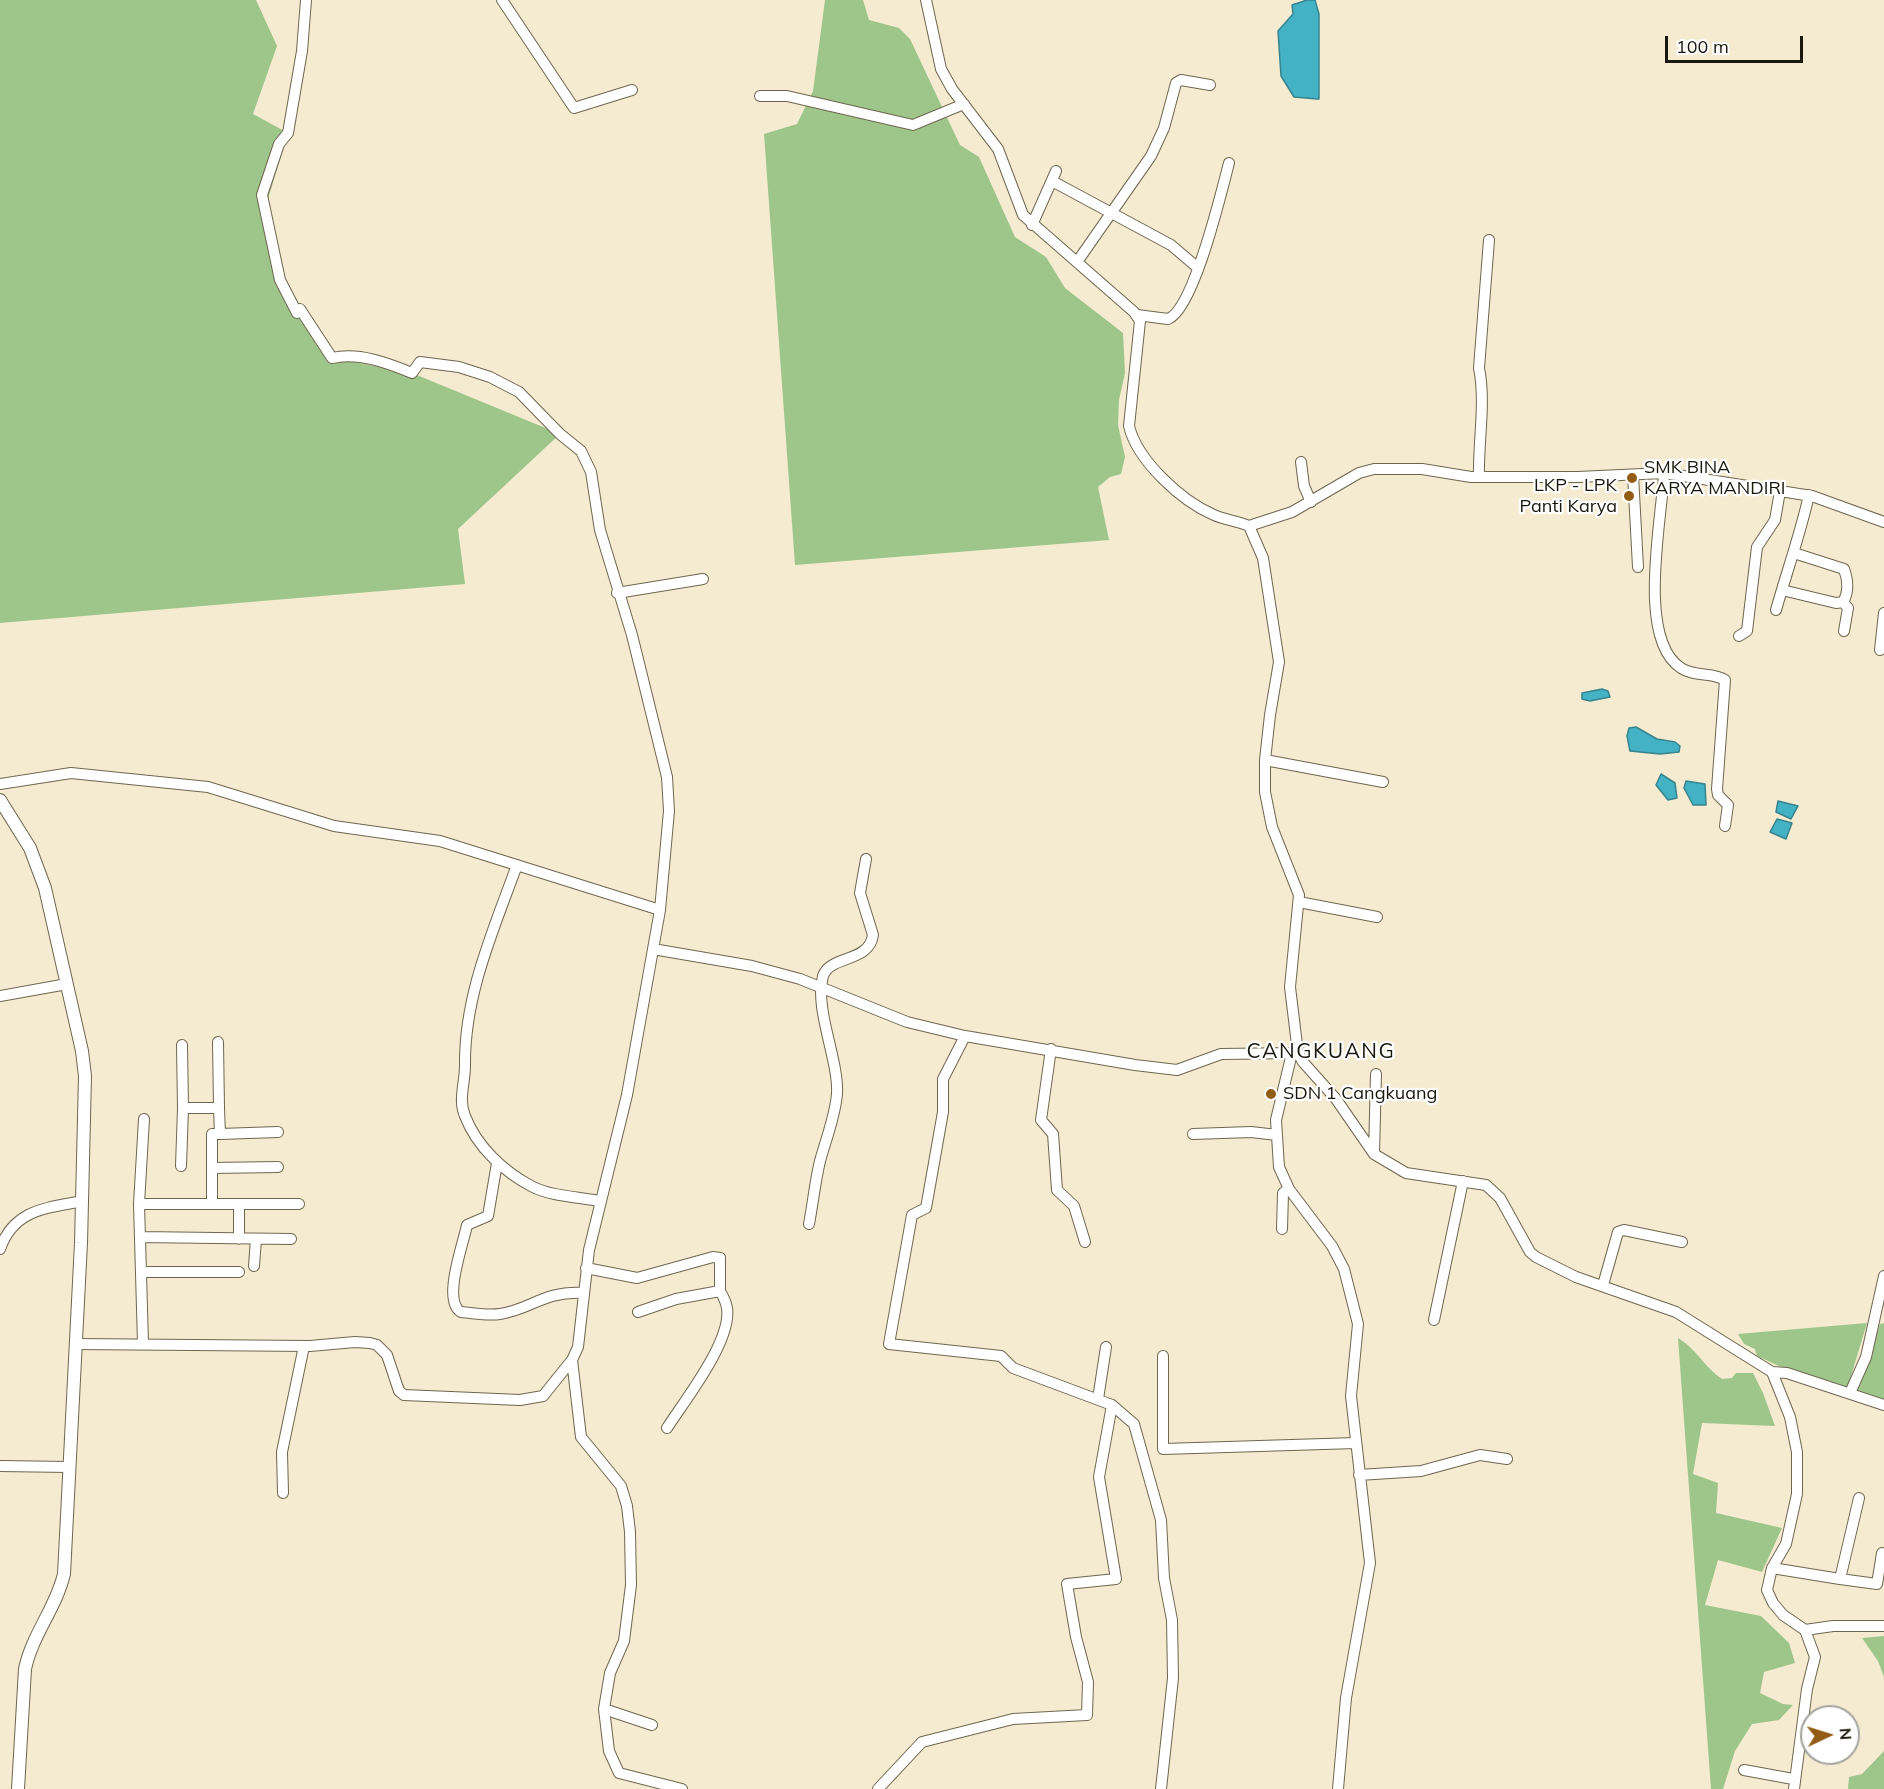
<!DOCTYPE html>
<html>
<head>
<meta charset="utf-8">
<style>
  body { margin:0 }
  #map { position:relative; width:1884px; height:1789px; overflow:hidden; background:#f4ebd0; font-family:Mulish,sans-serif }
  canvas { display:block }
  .north { position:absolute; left:1800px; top:1705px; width:60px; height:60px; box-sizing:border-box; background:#fff; border:2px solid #a3a29e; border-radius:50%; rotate:86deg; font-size:16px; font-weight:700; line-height:24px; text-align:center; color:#1a170d }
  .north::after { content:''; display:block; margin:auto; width:21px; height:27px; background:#935c14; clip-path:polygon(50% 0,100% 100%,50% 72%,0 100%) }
  .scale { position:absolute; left:1665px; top:36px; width:138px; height:27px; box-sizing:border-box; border:3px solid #1a170d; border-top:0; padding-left:8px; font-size:18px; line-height:21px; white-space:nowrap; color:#1a170d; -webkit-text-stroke:4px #fff; paint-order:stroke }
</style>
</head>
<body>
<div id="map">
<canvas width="1884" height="1789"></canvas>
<div class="north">N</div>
<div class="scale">100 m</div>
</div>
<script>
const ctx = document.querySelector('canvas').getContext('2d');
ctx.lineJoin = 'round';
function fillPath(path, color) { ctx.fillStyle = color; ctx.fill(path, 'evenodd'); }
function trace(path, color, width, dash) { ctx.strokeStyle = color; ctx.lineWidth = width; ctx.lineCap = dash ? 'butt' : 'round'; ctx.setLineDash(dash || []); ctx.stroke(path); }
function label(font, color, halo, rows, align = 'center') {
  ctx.font = font + ' Mulish,sans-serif'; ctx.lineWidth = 4.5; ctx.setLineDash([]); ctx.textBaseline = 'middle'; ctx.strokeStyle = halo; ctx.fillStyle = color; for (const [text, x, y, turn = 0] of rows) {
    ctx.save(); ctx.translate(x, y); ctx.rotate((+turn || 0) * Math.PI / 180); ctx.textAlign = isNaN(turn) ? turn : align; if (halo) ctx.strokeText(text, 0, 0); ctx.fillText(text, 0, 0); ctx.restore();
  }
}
const green = new Path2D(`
  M0,0H256L277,46L253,114L288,133L264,212L280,280L333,358L412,373L560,434L458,529L465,584L0,623Z
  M825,0H863L869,20L899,28L910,39L960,145L979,157L1015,237L1046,257L1065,288L1123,333L1125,373L1119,400L1118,425L1125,457L1121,474L1110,477L1098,487L1109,540L795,565L764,134L797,124L813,91Z
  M1867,1323L1845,1396L1757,1356L1755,1349L1744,1344L1738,1334Z
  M1884,1323V1409L1855,1396L1880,1324Z
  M1678,1338C1696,1348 1704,1367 1722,1379L1732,1378L1736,1373H1753L1763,1393L1775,1426L1702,1423L1693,1474L1718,1483L1716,1513L1782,1528L1762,1572L1718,1560L1705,1605L1761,1616L1789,1643L1795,1663L1764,1672L1760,1693L1783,1704L1793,1705L1779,1720L1752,1724L1735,1751L1723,1789H1711Z
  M1884,1636V1677L1878,1661L1862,1638Z
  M1884,1751V1789H1848L1849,1777L1862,1774Z`);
const water = new Path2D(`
  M1307,0H1315L1319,14V99H1317L1294,97L1281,76L1278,31L1293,14L1292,5Z
  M1602,689L1608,691L1610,697L1590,701L1582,699V693Z
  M1636,727L1657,739L1675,742L1680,746L1679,752L1660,754L1630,751L1627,736L1629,728Z
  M1661,774L1675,783L1677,798L1668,800L1656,785Z
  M1686,781L1705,784L1706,805H1693L1684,788Z
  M1778,801L1798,806L1791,819L1776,812Z
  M1777,819L1792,823L1786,839L1770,832Z`);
const minor = new Path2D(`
  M502,0L574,108L632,90
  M926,0L941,69L952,89L998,149L1023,215L1134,312L1140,321L1129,426C1137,460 1181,501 1214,515C1225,520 1238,521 1249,526L1263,558L1279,662L1270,715L1265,760V792L1272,827L1299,895L1290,987L1298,1053L1303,1062L1336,1099L1374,1154L1406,1173L1486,1185L1500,1198L1530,1252L1536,1257L1576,1277L1676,1312L1772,1372L1790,1417L1797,1452V1494L1786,1544L1772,1568L1767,1590L1773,1603L1783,1615L1805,1630L1815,1657L1807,1689L1794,1789
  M760,96H787L913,125L964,104
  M1052,181L1171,245L1198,268
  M1032,225L1056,171
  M1077,262L1151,156L1164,128L1176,83L1181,80L1210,85
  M1137,315L1168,319C1194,309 1221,193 1229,163
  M1301,462L1304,486L1311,502
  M1664,473C1662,519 1636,639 1681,668C1694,677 1713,672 1725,680L1717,789L1718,795L1728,805L1725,826
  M1633,475L1638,567
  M1479,477C1478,441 1486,403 1479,368L1489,240
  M1249,526L1292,512L1359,473L1374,469H1422L1471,477H1578L1664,473L1812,496L1884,522
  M1782,590L1836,603L1843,602C1849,592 1848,580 1844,569L1794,553
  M617,593L703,579
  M1843,602L1848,608L1844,631
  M1776,610C1787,571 1800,535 1809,495
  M1739,636L1747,631L1757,547L1775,520L1780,491
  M1880,650L1884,613
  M1265,760L1383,782
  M0,784L71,773L208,787L334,826L440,841L660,910
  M517,865C493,931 464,996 465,1066C465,1083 458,1100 465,1116C477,1147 504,1172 533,1187C551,1196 579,1197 600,1201
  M1299,902L1377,917
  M653,949L752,966L800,979L907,1022L965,1036L1135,1065L1177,1070L1221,1054L1297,1053
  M0,996L67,984
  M965,1036L943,1079V1112L926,1208L912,1215L889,1344L1001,1356L1013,1368L1112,1405L1134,1424L1161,1520L1164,1578L1172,1620L1173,1678L1161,1789
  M182,1045L183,1108H219L218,1042
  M1051,1049L1041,1120L1053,1134L1057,1190L1074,1206L1085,1242
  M1292,1053L1276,1120L1279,1167L1289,1189L1332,1246L1344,1269L1358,1324L1351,1396L1370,1563L1346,1698L1338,1789
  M220,1134L278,1132
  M1193,1134L1251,1132L1277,1135
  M1374,1154L1376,1074
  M497,1163L488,1216L467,1225C463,1245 442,1301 461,1312C474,1313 487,1316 500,1314C532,1309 543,1291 583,1293
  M181,1166L183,1108
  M212,1168L278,1167
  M139,1204H299
  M212,1204V1134H220L219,1108
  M239,1204V1239
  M809,1224C813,1203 815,1182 820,1161C826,1139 835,1117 837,1094C839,1060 814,1009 823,976C830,955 869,963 873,935L860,893L866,859
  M1282,1229L1283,1193L1289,1189
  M140,1237L291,1239
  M0,1249C14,1209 47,1208 83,1201
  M254,1266L256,1239
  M586,1268L637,1278L713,1257L720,1258V1291L676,1299L638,1312
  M142,1272H239
  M1603,1285L1618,1232L1624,1230L1682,1242
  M1434,1320L1463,1181
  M143,1343L139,1204L144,1119
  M76,1344L310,1346L355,1342L370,1343L377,1345L387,1355L399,1391L404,1395L520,1400L543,1396L572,1360L578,1347L589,1250L627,1095L660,910L669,811L667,777L632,635L600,530L591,472L581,451L560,434L519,392L490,377L459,367L420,362L412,373C388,363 359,352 332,358L300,309L297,313L280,280L262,195L279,144L288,133L302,51L306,0
  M1163,1356V1449L1356,1443
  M572,1360L581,1437L621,1486L627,1506L630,1532L631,1585L624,1641L610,1673L604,1709L609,1751L619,1773L682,1789
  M1772,1372L1787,1373L1884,1405
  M1850,1393L1866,1357L1884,1276
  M1098,1399L1106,1347
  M667,1428C685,1400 732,1341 727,1308C726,1302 723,1296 720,1291
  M0,1466L69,1467
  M1359,1475L1421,1471L1480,1455L1507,1459
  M283,1493L282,1452L304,1346
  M1772,1568L1840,1579L1859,1498
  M1840,1579L1877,1584L1882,1553
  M1805,1630L1833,1626H1884
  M604,1709L652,1725
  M1744,1770L1793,1779
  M878,1789L922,1742L1013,1719L1087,1715L1088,1682L1076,1637L1067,1584L1116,1579L1099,1477L1112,1405`);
const major = new Path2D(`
  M0,800L30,848L45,888L82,1051L85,1076L81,1243L64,1574C56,1608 32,1635 25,1669L18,1789`);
const markers = [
  [1632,478,6,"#935c14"],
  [1629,496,6,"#935c14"],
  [1271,1094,6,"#935c14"]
];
const poiNames = [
  ["SMK BINA",1644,468],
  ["KARYA MANDIRI",1644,489],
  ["LKP - LPK",1617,486,"right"],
  ["Panti Karya",1617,507,"right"],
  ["SDN 1 Cangkuang",1283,1094]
];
const quarterNames = [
  ["CANGKUANG",1321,1052]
];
fillPath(green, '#9ec68a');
fillPath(water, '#43b2c5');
trace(water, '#37848e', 1.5);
trace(minor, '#6f664f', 12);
trace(major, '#6f664f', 14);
trace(minor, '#fff', 10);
trace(major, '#fff', 12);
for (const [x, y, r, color] of markers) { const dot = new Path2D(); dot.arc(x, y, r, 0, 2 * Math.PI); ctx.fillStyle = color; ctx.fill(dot); trace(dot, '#fff', 2); }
label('18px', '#1a170d', '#fff', poiNames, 'left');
ctx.letterSpacing = '1.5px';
label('21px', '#1a170d', '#fff', quarterNames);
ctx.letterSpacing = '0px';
</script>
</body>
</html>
